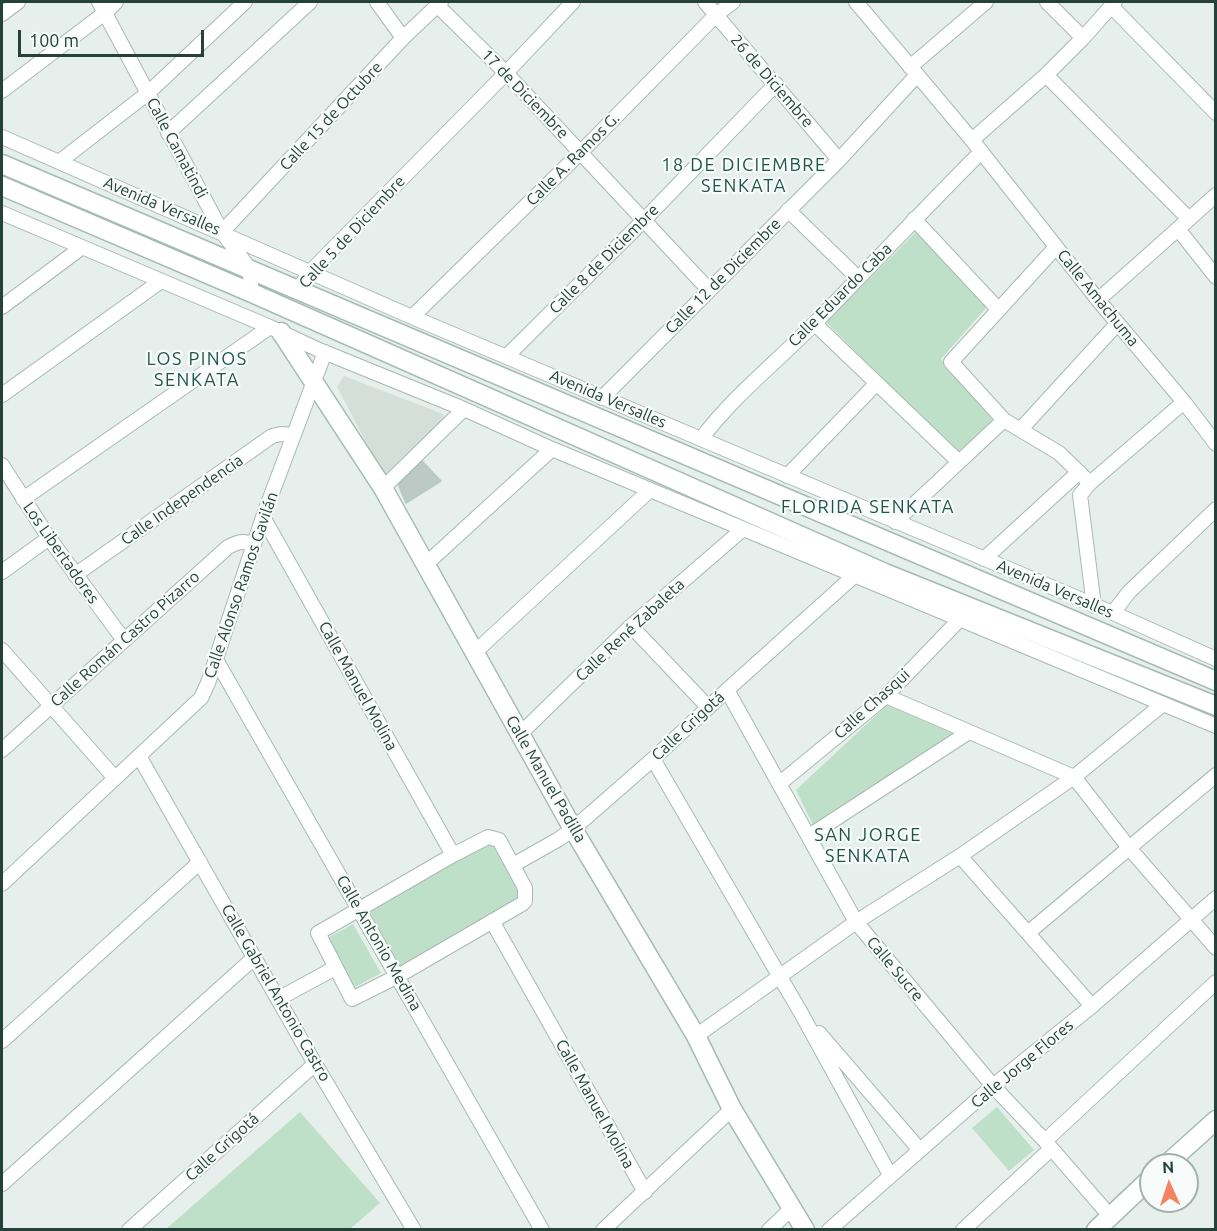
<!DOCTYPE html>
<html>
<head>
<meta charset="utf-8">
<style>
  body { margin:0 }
  #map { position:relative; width:1217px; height:1231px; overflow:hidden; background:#e6efeb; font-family:Ubuntu,sans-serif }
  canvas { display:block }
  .frame { position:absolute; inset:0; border:3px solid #24423a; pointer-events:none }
  .north { position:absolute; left:1139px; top:1153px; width:60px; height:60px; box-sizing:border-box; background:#f7fbf9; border:2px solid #a3b1ad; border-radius:50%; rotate:357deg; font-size:16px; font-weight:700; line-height:24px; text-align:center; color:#24423a }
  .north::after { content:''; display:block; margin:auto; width:21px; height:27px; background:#f4845f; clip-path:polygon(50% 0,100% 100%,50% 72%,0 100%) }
  .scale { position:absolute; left:18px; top:30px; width:186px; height:27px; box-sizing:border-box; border:3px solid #24423a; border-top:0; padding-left:8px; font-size:18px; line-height:21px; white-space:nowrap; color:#24423a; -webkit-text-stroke:4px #f7fbf9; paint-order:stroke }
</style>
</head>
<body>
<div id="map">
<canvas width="1217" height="1231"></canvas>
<div class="frame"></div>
<div class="north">N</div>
<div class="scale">100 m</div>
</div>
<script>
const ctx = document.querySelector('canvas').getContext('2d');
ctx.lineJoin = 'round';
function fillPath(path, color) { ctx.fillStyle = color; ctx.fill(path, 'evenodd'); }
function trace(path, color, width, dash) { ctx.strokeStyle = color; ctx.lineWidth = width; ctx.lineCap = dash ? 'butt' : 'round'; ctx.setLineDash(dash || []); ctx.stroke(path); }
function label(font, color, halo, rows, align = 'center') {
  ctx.font = font + ' Ubuntu,sans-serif'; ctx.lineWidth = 4.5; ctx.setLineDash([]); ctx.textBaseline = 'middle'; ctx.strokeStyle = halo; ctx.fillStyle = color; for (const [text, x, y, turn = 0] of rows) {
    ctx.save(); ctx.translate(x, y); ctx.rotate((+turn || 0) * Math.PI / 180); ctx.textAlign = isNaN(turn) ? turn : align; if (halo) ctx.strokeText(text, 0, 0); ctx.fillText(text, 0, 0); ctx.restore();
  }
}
const built = new Path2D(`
  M344,376L443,414L446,424L386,480L337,387Z`);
const green = new Path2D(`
  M916,232L987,307L941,359L993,420L958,454L826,322Z
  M887,705L954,734L815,829L796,790Z
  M488,842L496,847L520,888V899L400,966L367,909Z
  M353,924L381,973L350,990L322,941Z
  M997,1107L1034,1150L1009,1171L972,1128Z
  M300,1112L380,1203L350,1229H166Z`);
const building = new Path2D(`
  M422,461L441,481L406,503L398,484Z`);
const street = new Path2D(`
  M99,2L222,232L249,268L252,293
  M377,2L403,38
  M705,2L839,160
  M856,2L972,140L1098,300L1184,402L1216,444
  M1047,2L1083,38
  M437,5L506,73L709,290
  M1111,6L1216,113
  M2,14L18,2
  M910,67L986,2
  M1046,75L1189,219
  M2,91L106,12L116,2
  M168,133L310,2
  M2,137L412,317L1113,613L1216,659
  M972,140L1046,75L1083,38L1115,2
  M59,162L148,93L245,2
  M788,210L858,278
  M2,213L270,327L319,350L464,409L552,449L1216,726
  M914,219L998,309
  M1178,229L1216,277
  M222,232L403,38L441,2
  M1056,247L951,362L1004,420L1059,453L1090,483
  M298,289L311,271L506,73L573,2
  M1098,300L1216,195
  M2,307L81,248
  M412,317L580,153L716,15L733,2
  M815,324L959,462
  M507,356L644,220L776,84
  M2,395L161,281
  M602,398L839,160L917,75
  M1021,429L1117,324
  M701,439C734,395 778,361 816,322C871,266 925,208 981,152
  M2,465L49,538L123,639
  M787,476L877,383
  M383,488L464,409
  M23,499L270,327
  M263,517L453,855
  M895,522L1004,420
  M984,559L1079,472
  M425,565L552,449
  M2,572L49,538
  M75,575L272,436L281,434L293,435
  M1094,606L1080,495L1090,483L1184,402
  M1113,613L1129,592L1216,509
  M631,626L708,707
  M2,650L114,777
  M474,653L650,490
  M215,658L542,1230
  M727,690L856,922L993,1086L1045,1141L1110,1216
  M886,696L1074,777
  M520,734L631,626L743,529
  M2,750L228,547C238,542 243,540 254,544
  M139,756L315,1064L414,1230
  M653,759L801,1013L890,1175
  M1074,777L1130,849L1216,948
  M779,784L886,696L960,619
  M809,836L969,732
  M488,837L499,840L525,888V901L522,904L398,976L352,999L318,933L453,855Z
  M960,856L1092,1006
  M513,865L559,839L573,829L653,759L727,690L855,575
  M2,884L201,698L208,683L263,517L325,352
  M492,921L645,1192
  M1029,932L1216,775
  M278,999L335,968
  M819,1033L919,1149
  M696,1036L856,922L960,856L1074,777L1163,704
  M2,1041L200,862
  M1045,1141L1216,982
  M2,1184L255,957
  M129,1230L315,1064
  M603,1230L732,1109
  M769,1230L792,1208
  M829,1230L993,1086L1092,1006L1216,898
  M963,1230L1051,1149`);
const secondary = new Path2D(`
  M2,164L1216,681
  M2,186L252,293L885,573L1216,706
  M281,332L383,488L573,829L696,1036L732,1109L805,1230
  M1166,1165L1216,1120
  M1096,1230L1151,1178`);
const streetNames = [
  ["26 de Diciembre",772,81,49],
  ["17 de Diciembre",525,94,46],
  ["Calle 15 de Octubre",331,116,-47],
  ["Calle Camatindi",177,148,62],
  ["Calle A. Ramos G.",573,159,-45],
  ["Avenida Versalles",162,206,23],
  ["Calle 5 de Diciembre",352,232,-47],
  ["Calle 8 de Diciembre",604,259,-45],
  ["Calle 12 de Diciembre",723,276,-45],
  ["Calle Eduardo Caba",840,295,-45],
  ["Calle Amachuma",1098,298,51],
  ["Avenida Versalles",608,399,23],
  ["Calle Independencia",182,500,-35],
  ["Los Libertadores",61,553,55],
  ["Calle Alonso Ramos Gavilán",241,585,-71],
  ["Avenida Versalles",1055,589,23],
  ["Calle René Zabaleta",630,630,-43],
  ["Calle Román Castro Pizarro",125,639,-42],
  ["Calle Manuel Molina",358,686,61],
  ["Calle Chasqui",872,704,-42],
  ["Calle Grigotá",688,726,-43],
  ["Calle Manuel Padilla",546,779,60],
  ["Calle Antonio Medina",379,943,60],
  ["Calle Sucre",895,969,50],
  ["Calle Gabriel Antonio Castro",276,993,60],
  ["Calle Jorge Flores",1022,1064,-40],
  ["Calle Manuel Molina",595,1104,61],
  ["Calle Grigotá",222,1147,-42]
];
const neighbourhoodNames = [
  ["18 DE DICIEMBRE",744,165],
  ["SENKATA",744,186],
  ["LOS PINOS",197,359],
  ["SENKATA",197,380],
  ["FLORIDA SENKATA",868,507],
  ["SAN JORGE",868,835],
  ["SENKATA",868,856]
];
fillPath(built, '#d4dfda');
fillPath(green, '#bfe0c8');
fillPath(building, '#bbcac4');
trace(building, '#b8c9c2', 1.5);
trace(street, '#a8b8b2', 16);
trace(secondary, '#a4bbb3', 21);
trace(street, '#fff', 14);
trace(secondary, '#fff', 18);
label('16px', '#24423a', '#f7fbf9', streetNames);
ctx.letterSpacing = '1.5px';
label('18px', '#1f5548', '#f7fbf9', neighbourhoodNames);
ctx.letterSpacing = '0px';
</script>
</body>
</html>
